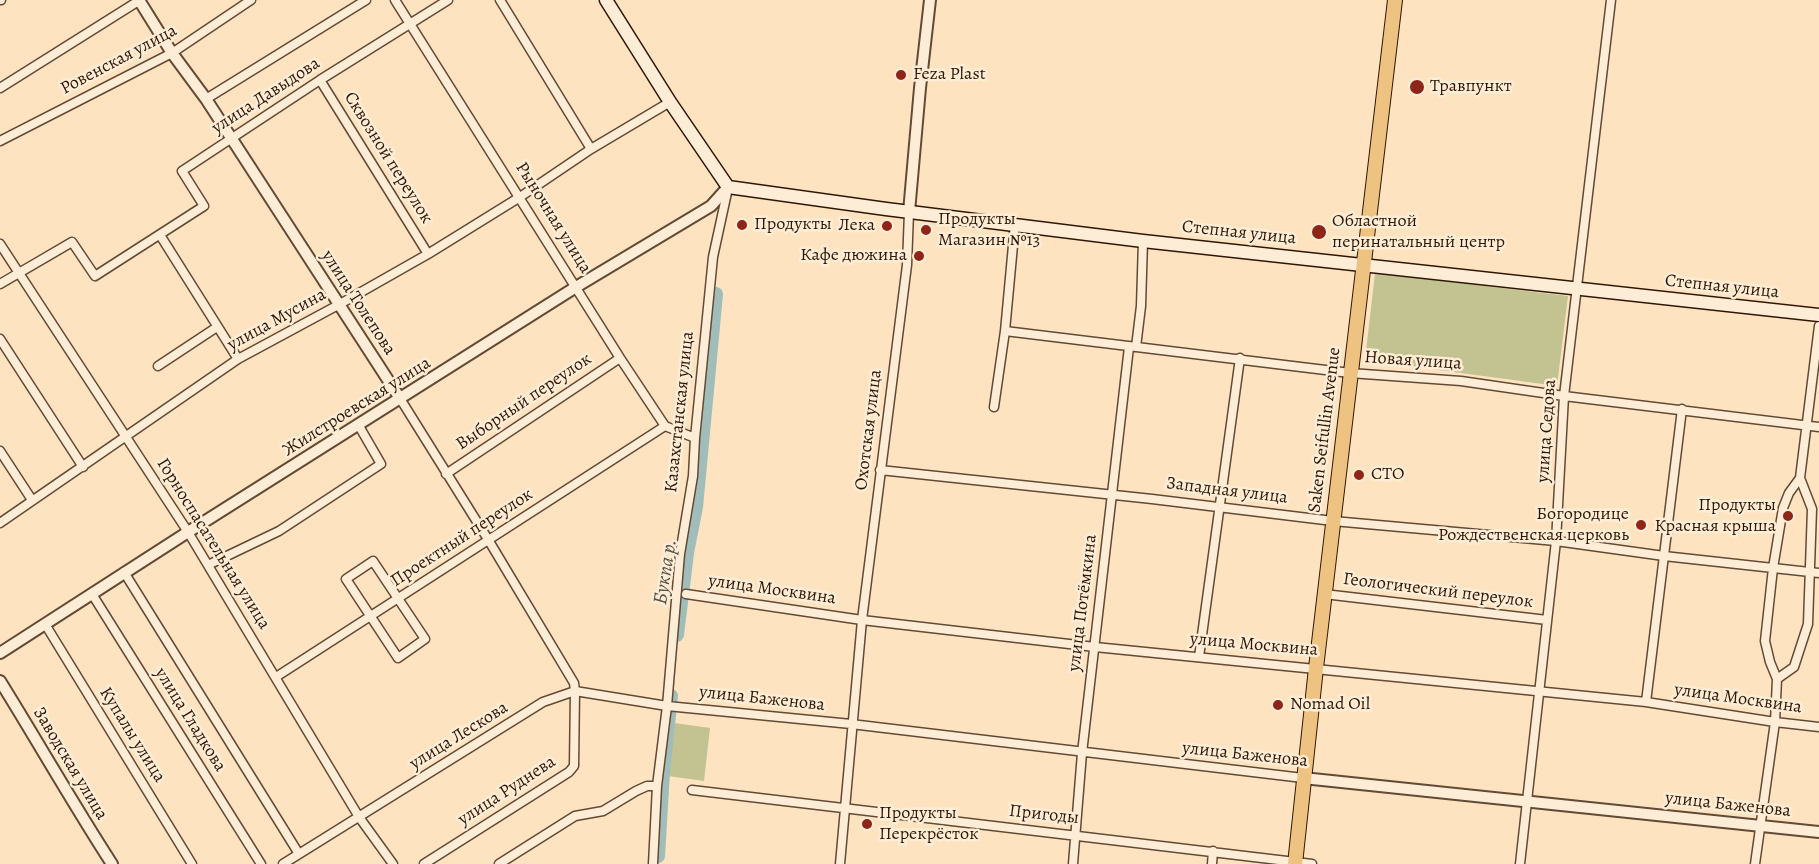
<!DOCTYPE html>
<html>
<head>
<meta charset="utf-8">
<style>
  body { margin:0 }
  canvas { display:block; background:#fde3c0 }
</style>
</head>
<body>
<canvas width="1819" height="864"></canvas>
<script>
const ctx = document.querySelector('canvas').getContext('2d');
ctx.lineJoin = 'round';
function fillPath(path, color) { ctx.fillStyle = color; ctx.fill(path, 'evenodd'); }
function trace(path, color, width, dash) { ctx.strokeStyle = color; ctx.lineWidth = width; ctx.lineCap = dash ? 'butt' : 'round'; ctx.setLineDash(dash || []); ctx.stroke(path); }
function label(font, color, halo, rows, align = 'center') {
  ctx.font = font + ' Alegreya,serif'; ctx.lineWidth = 5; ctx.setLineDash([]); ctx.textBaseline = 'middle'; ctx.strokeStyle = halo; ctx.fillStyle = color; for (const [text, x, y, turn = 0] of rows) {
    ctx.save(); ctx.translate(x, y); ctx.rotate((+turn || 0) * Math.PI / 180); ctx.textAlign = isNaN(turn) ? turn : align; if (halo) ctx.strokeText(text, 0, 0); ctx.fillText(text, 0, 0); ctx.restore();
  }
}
const green = new Path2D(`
  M1375,273L1568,296L1557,386L1365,360Z
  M674,723L710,728L704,781L668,776Z`);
const river = new Path2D(`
  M677,635L687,553L696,507L716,294
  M658,856L663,772L671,696`);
const minor = new Path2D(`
  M0,0H1
  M395,0L620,358L665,426L695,438
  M500,0L591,149
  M320,80L428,254
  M0,88L140,0
  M206,99L366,0
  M0,141L172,53L251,0
  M160,235L238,359
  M0,244L188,532L359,817L393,864
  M0,284L72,242L95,276L204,206L182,171L320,80L448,0
  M1005,331L1350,373L1461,381L1564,396L1819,427
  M0,339L83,467
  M1136,347L1141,306L1143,241
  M158,366L217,327
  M401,400L489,541L574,683L575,691L574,766L569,772L424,864
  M994,407L1005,331L1015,224
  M0,451L32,500
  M880,470L1152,499L1333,521L1556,541L1664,556L1819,573
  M446,474L620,358
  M0,523L238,359L340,304L428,254L520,197L591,149L670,102
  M373,561L425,639L398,658L346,579Z
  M208,565L279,531L381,464L359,426
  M124,572L299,854
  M92,594L261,864
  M686,594L862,620L1095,647L1646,702L1775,722L1819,727
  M1324,594L1547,620
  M45,624L192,864
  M1199,657L1240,358
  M276,677L665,426
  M1777,679L1794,667L1808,624L1812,509L1800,478
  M1646,702L1682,409
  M692,790L1312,864
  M283,864L543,702L575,691L667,706L851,724L1303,778
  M499,864L575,816L603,811L636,791L647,786H657
  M653,864L657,786L667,706L680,554L693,476L695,438L713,257L728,188
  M840,864L862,620L907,265L909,212
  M1073,864L1082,753L1129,347
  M1212,864L1213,851
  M1520,864L1556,541L1564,396L1611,0
  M1755,864L1775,722L1777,679L1770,662L1765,641L1773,568L1783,508L1789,493L1800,478L1819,326`);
const tertiary = new Path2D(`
  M139,0L172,53L206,99L401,400
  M909,212L920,88L930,0
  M0,653L188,532L576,287L711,206L728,187
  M0,681C38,742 73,804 112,864
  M1303,778L1819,832`);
const secondary = new Path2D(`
  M606,0L670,102L728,187L886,209L1143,241L1819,315`);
const primary = new Path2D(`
  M1295,864L1316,668L1395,0`);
const markers = [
  [901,75,6,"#8f2418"],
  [1417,87,8,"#8f2418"],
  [742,225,6,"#8f2418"],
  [887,226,6,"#8f2418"],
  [926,230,6,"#8f2418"],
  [1319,232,8,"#8f2418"],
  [919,256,6,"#8f2418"],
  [1359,475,6,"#8f2418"],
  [1788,516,6,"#8f2418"],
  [1641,525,6,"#8f2418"],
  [1278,705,6,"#8f2418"],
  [867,824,6,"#8f2418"]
];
const streetNames = [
  ["Ровенская улица",119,60,-28],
  ["улица Давыдова",266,96,-33],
  ["Сквозной переулок",388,158,58],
  ["Рыночная улица",553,218,58],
  ["Степная улица",1239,233,6],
  ["Степная улица",1722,287,6],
  ["улица Толепова",358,303,57],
  ["улица Мусина",277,320,-29],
  ["Новая улица",1413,361,4],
  ["Выборный переулок",524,402,-34],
  ["Жилстроевская улица",357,407,-32],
  ["Казахстанская улица",680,412,-84],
  ["Охотская улица",869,430,-83],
  ["Saken Seifullin Avenue",1325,430,-83],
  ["улица Седова",1547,431,-86],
  ["Западная улица",1227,491,7],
  ["Проектный переулок",462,538,-33],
  ["Горноспасательная улица",213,544,58],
  ["улица Москвина",772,590,8],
  ["Геологический переулок",1438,591,7],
  ["улица Потёмкина",1083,603,-83],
  ["улица Москвина",1254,645,5],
  ["улица Баженова",762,699,6],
  ["улица Москвина",1738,699,8],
  ["улица Гладкова",190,720,58],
  ["Купалы улица",132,735,58],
  ["улица Лескова",459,736,-32],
  ["улица Баженова",1245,755,6],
  ["Заводская улица",70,764,59],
  ["улица Руднева",507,791,-33],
  ["улица Баженова",1728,805,6],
  ["Пригоды",1044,815,6]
];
const poiNames = [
  ["Feza Plast",913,75],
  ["Травпункт",1430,87],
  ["Продукты",938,220],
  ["Магазин №13",938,241],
  ["Областной",1332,222],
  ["перинатальный центр",1332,243],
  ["Продукты",754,225],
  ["Лека",875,226,"right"],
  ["Кафе дюжина",907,256,"right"],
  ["СТО",1371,475],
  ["Продукты",1776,506,"right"],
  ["Красная крыша",1776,527,"right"],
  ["Богородице",1629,515,"right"],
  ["Рождественская церковь",1629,536,"right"],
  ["Nomad Oil",1290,705],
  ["Продукты",879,814],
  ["Перекрёсток",879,835]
];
const waterNames = [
  ["Букпа р.",666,572,-81]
];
fillPath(green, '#c2c391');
trace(river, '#a1bdb9', 14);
trace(minor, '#634a34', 11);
trace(tertiary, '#634a34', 14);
trace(secondary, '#301705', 15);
trace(primary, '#301705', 16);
trace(minor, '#feedd6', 8);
trace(tertiary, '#feedd6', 10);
trace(secondary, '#feedd6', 12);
trace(primary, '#eec280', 14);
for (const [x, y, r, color] of markers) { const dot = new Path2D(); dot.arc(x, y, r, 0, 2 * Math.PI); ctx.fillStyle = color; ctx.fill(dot); trace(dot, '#feedd6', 2); }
label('18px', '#301705', '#feedd6', streetNames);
label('18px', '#301705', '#feedd6', poiNames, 'left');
label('italic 20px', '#585144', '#feedd6', waterNames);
</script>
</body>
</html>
